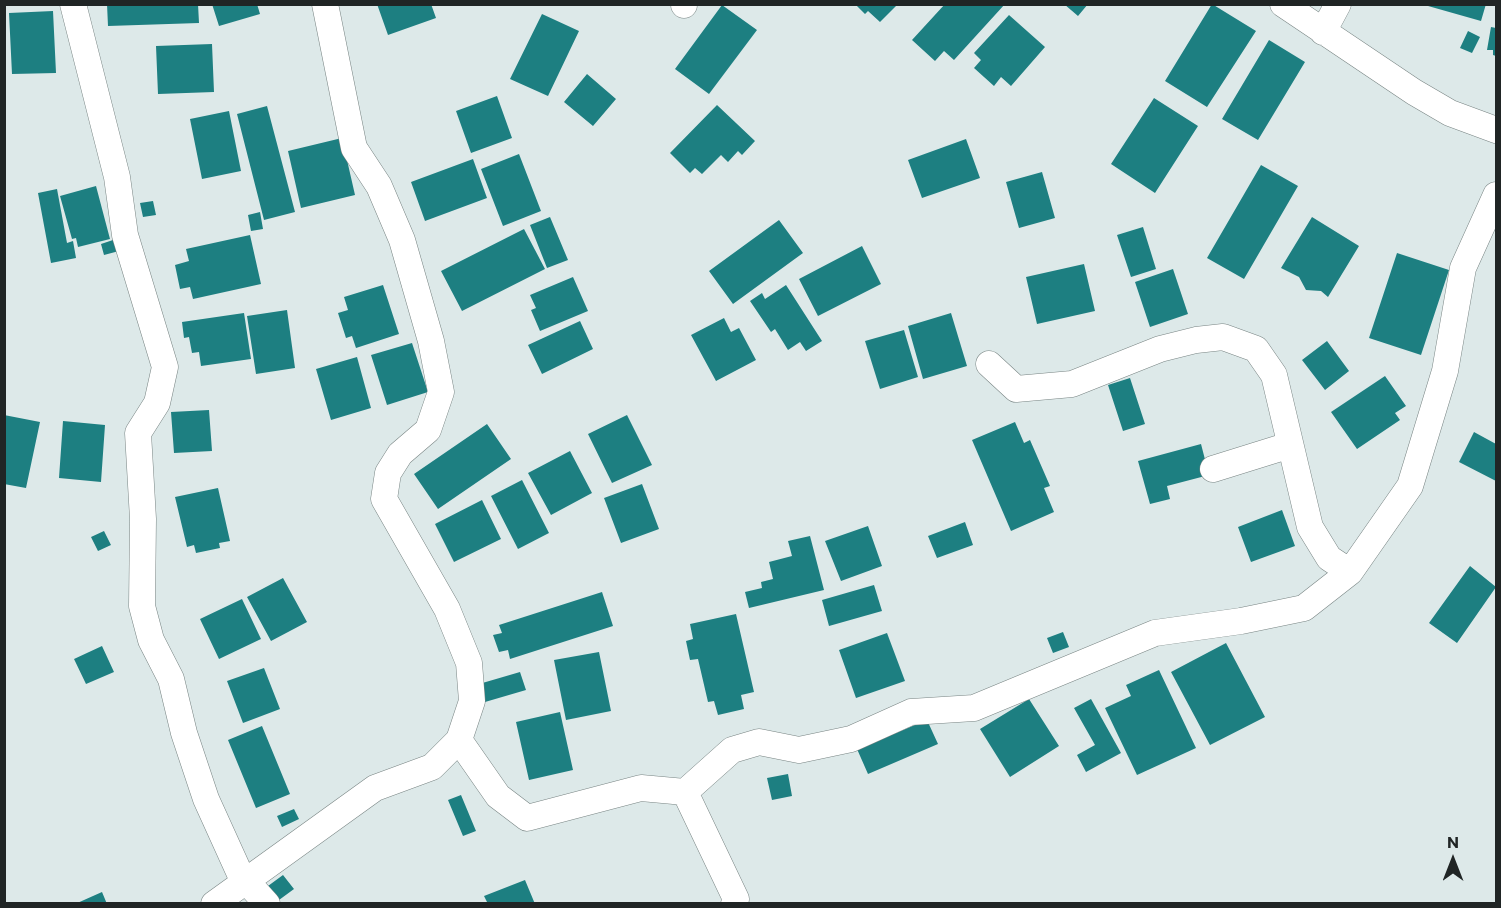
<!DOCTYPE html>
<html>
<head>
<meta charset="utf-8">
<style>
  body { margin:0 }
  #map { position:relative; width:1501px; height:908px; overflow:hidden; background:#dde9e9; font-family:Commissioner,sans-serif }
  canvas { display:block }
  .frame { position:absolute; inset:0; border:6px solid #202525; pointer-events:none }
  .north { position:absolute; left:1423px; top:830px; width:60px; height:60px; -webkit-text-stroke:4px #dde9e9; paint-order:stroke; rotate:0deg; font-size:16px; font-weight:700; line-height:24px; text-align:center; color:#202525 }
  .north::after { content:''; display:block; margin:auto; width:21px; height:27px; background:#202525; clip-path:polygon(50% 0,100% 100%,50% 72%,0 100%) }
</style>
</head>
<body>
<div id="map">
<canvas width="1501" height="908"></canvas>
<div class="frame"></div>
<div class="north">N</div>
</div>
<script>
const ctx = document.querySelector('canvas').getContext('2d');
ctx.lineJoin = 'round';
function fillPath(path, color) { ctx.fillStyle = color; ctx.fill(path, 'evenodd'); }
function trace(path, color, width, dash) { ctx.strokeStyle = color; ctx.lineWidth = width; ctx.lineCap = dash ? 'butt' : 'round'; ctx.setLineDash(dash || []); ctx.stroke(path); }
const building = new Path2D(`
  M107,4H198L199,23L108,26Z
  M212,4H257L260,14L219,26Z
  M377,4H431L436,18L388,35Z
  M855,4H898L880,22L868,11L865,14Z
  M945,4H1005L954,60L944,51L935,61L912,40Z
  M1064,4H1088L1078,16Z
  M1212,4L1256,31L1207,107L1165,81Z
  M1421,4H1486L1481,21Z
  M722,5L757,30L709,94L675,69Z
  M53,11L56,73L12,74L9,13Z
  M542,14L579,31L548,96L510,79Z
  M1009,15L1045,47L1011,86L1001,77L994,86L974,68L981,60L974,53Z
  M1491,27L1496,28V56L1493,55V50H1487Z
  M1468,31L1480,37L1472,53L1460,48Z
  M1269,40L1305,62L1258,140L1222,119Z
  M212,44L214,92L158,94L156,46Z
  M587,74L616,99L593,126L564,102Z
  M497,96L512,138L471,153L456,111Z
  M1154,98L1198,126L1155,193L1111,164Z
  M717,105L755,141L742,155L738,151L728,162L721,155L702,174L695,168L690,173L670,153Z
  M267,106L295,212L264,220L237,114Z
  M229,111L241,171L202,179L190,119Z
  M342,138L355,195L301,208L288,151Z
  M966,139L980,178L922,198L908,160Z
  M519,154L541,211L503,226L481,169Z
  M473,159L487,198L425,221L411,182Z
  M1261,165L1298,186L1244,279L1207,258Z
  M1042,172L1055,218L1019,228L1006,182Z
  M96,186L110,239L78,247L76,238L72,239L60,196Z
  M57,189L67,243L73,241L76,258L51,263L38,193Z
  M153,201L156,215L143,217L140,203Z
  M260,212L263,229L251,231L248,215Z
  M550,217L568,260L547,268L530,225Z
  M1312,217L1359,246L1328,297L1321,291L1306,290L1299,277L1281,268Z
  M779,220L803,253L733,304L709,271Z
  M1143,227L1156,269L1131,277L1117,235Z
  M524,229L545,269L462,311L441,271Z
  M250,235L261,284L193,299L190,287L180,289L175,265L189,261L186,249Z
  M116,239L119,251L104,255L101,244Z
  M862,246L881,284L818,316L799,279Z
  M1397,253L1449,270L1421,355L1369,338Z
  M1084,264L1095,311L1037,324L1026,277Z
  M1173,269L1188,314L1150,327L1135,282Z
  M573,277L588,311L540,331L531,310L536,308L530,295Z
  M383,285L399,334L356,348L352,336L346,338L338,313L348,310L344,297Z
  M786,285L822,341L806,351L800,342L788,350L775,329L771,332L750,301L762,293L765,299Z
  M287,310L295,368L256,374L247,316Z
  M244,313L251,359L201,366L199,352L192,353L189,337L184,338L182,322Z
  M951,313L967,366L923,379L908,326Z
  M724,318L731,332L739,328L756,360L716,381L691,335Z
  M580,321L593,349L542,374L528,345Z
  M904,330L918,377L880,389L865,341Z
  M1327,341L1349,371L1325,390L1302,360Z
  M412,343L428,392L387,405L371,355Z
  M357,357L371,408L331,420L316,369Z
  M1385,376L1406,406L1395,413L1400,420L1357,449L1331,412Z
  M1130,378L1145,424L1123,431L1108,385Z
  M209,410L212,451L174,453L171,412Z
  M4,415L40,422L26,488L4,484Z
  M627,415L652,465L612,483L588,434Z
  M63,421L105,425L101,482L59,478Z
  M1015,422L1024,443L1030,440L1050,486L1044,488L1054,512L1011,531L972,440Z
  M487,424L511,459L438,509L414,474Z
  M1474,432L1496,444V481L1459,462Z
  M1201,444L1209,475L1167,486L1170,499L1150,504L1138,461Z
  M570,451L592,493L551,515L528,473Z
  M522,480L549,533L518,549L491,496Z
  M642,484L659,529L621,543L604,498Z
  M218,488L230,541L219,543L220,548L196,553L194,545L187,547L175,497Z
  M482,500L501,539L454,562L435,524Z
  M1282,510L1295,546L1251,562L1238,527Z
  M965,522L973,545L937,558L928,536Z
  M868,526L882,566L841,581L825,541Z
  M104,531L111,545L98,551L91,537Z
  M810,536L824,590L749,608L745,592L762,588L761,582L773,579L769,562L792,556L788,541Z
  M1470,566L1496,587L1457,643L1429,623Z
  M283,578L307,622L271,641L247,597Z
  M874,585L882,611L829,626L822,600Z
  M602,592L613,626L510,659L508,650L499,652L493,635L502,633L499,625Z
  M242,599L261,639L219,659L200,619Z
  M736,614L754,692L741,695L744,709L718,715L714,701L708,702L698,659L690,660L686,641L693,639L690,624Z
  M1063,632L1069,647L1053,653L1047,638Z
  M887,633L905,681L856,698L839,650Z
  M1226,643L1265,717L1210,745L1171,672Z
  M102,646L114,672L86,684L74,659Z
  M599,652L611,711L566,720L554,660Z
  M264,668L280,709L243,723L227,681Z
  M1159,670L1196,748L1137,775L1105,708L1131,696L1126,685Z
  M520,672L526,690L485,702L479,684Z
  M1029,699L1059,746L1010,777L980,729Z
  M1091,699L1121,753L1086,772L1077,755L1095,745L1074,708Z
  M560,712L573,770L529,780L516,722Z
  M927,720L938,744L868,774L857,749Z
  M262,726L290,794L256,808L228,740Z
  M788,774L792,796L772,800L767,778Z
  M461,795L476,831L463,836L448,800Z
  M294,809L299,819L282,827L277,816Z
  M283,875L294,889L279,900L268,886Z
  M525,880L535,904H488L484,896Z
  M102,892L107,904H75Z`);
const street = new Path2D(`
  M73,4L117,177L125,235L165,367L157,403L138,433L143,519L142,606L151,640L171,679L184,733L206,799L240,874L267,904
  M1283,4L1414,92L1450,113L1496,130
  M684,5V4
  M1323,32L1338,4
  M989,364L1016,389L1072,384L1160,349L1196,340L1223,337L1256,349L1274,375L1310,527L1329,558L1350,572
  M1213,469L1290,445
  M459,740L498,796L527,818L641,788L685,792L732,750L759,742L799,750L851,739L911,712L974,708L1155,633L1241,621L1304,608L1350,572L1410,486L1445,371L1463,268L1496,195
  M685,792L736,899L734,904
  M214,904L375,788L432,767L459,740L472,701L469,663L447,609L384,499L388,473L400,454L428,430L441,392L431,341L402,240L379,186L354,148L325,4`);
fillPath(building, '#1d7f81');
trace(street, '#788483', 27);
trace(street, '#fff', 26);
</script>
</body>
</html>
